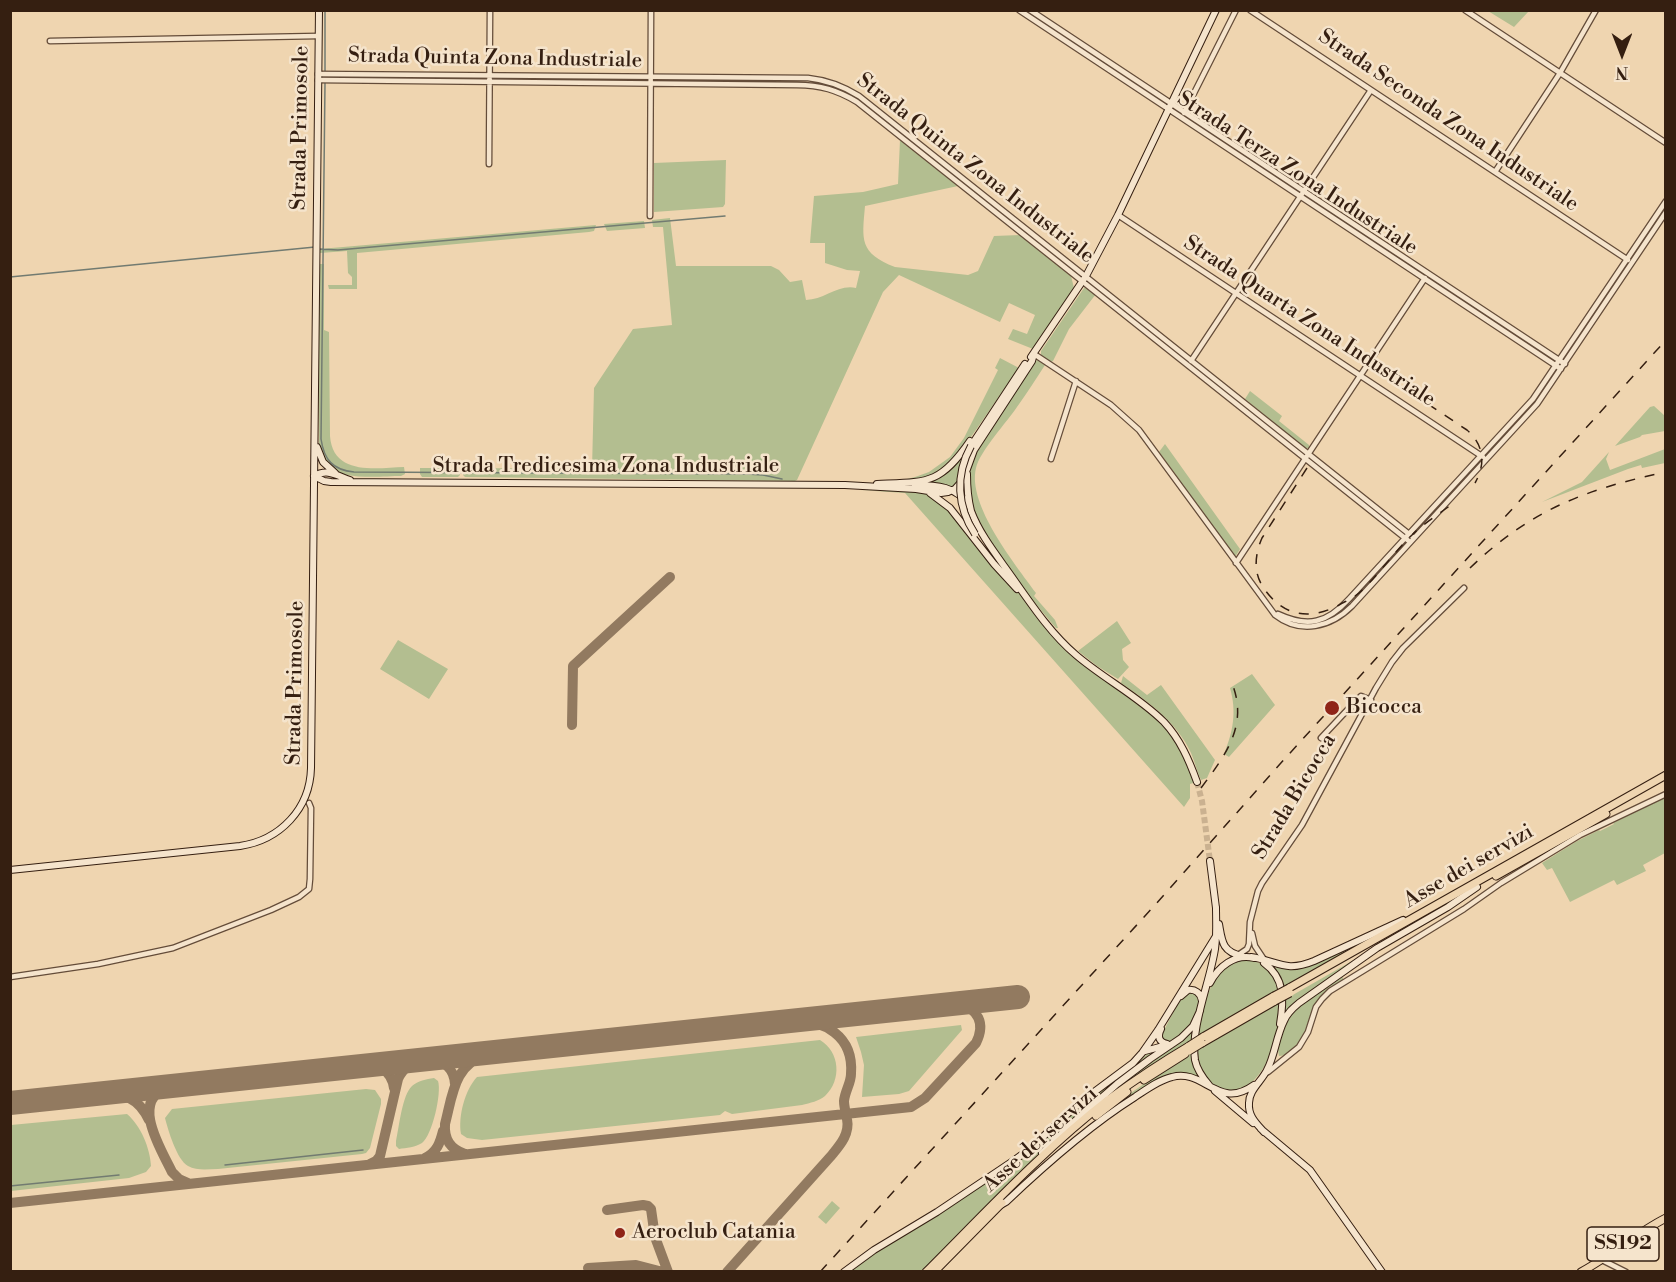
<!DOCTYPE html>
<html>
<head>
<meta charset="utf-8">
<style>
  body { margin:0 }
  #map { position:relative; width:1676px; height:1282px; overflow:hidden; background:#efd5b0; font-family:"Libre Bodoni",serif }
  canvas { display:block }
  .frame { position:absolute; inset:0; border:12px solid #351f11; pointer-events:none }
  .north { position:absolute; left:1592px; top:24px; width:60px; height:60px; -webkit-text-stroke:4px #f5e4cc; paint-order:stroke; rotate:180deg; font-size:16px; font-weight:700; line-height:24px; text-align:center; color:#351f11 }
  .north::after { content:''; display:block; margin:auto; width:21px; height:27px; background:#351f11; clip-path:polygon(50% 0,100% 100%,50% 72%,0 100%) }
</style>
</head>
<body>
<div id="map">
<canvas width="1676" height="1282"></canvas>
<div class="frame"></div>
<div class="north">N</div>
</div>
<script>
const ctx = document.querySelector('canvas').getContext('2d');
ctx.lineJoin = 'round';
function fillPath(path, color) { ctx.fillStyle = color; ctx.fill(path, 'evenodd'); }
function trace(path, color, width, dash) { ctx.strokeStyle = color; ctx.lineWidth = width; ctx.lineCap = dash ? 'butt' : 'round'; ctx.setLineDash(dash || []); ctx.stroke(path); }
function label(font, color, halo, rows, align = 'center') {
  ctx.font = font + ' "Libre Bodoni",serif'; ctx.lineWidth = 5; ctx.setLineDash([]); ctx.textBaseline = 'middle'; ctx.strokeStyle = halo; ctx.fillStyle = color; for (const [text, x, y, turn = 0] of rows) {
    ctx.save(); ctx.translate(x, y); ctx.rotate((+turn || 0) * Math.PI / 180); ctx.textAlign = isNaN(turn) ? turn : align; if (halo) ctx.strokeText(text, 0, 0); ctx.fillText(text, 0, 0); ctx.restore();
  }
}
const green = new Path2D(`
  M1488,11H1529L1514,27Z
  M900,140L958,186L865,206C862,240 859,253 895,267L968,275L978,271L994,236L1020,235L1071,276L1074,288L1033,349L1008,339L1013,329L1027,334L1035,315L1009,303L1000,322L899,275L883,292L797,480L795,481L465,477L463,475V471L468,469L470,465V468L592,469L594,388L633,329L672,325L663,227H653L652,220L670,218L676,266H771L779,270L790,282L802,280L806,300C824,300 838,284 856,288L860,271L847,270L825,263V243H810L814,196L863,192L898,184Z
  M726,160L725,204L723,207L654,212V163Z
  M644,221L645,228L607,231L604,224Z
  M596,225L594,231L589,232L357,253V289H329L328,285H352V277L348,273L347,251L320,253V249Z
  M319,264H324V330L329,332L330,436C333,476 376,468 404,467L405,474L401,476C382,476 342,481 328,466C324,461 322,454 319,449Z
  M1086,287L1096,294L1069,329L1053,361L1051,362L1041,355V351L1084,288Z
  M1000,358L1019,368L955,460L930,477L899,481L915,477L929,472L950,457L964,438L998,370L995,368Z
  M1037,360L1045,365C1036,379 1027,393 1017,407C1007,422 980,451 976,468C967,505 1015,564 1036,593L1034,596L1055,620L1058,628H1056C1025,590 951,513 972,459C977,445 989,432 997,420C1009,403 1020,384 1031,366Z
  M1250,391L1282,416L1279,421L1309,445V448H1305L1245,399Z
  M1654,406L1665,416V431L1642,435L1640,437L1615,446L1650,407Z
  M1165,444L1240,549L1235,557L1159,452Z
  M967,449L960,466L958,486L952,489L918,483L935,479Z
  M1665,449V463L1642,468L1641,465L1628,469L1542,502L1582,482L1609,452L1606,459L1610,470Z
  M420,468H457L460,471V475L458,477H422L420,474Z
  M860,490L924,492L938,499L1018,591L1066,651L1090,670L1150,712L1162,724L1172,735L1185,758L1196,782L1190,784V798L1184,807L905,493Z
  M1117,621L1131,643L1122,649L1123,660L1129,667L1118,679L1097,666L1078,651Z
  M398,640L448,669L429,699L380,669Z
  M1252,674L1275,705L1229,757L1224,754C1233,732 1237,712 1230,688Z
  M1123,676L1147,695L1161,685L1215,760L1207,778L1201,780C1197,772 1195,762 1191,753C1177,722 1148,702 1121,683Z
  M1665,797V853L1643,865L1646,871L1617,885L1614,880L1570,902L1552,868L1547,870L1542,863L1577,841L1599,830L1600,831L1614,824L1613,823Z
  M1372,937L1289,984L1291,996L1366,953L1283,1017C1284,999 1286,981 1272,967L1292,970L1310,966Z
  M1243,960C1255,960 1267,964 1274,975C1293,1007 1267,1113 1215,1086C1183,1069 1201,989 1223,970C1228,964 1235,962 1243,960Z
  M1343,977V980C1332,987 1321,994 1315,1005C1306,1021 1309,1033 1295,1048C1290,1053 1285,1056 1279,1056L1278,1050L1282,1035L1291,1014L1303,1003Z
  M1187,992L1197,993L1200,1000C1194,1023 1190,1028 1171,1042H1165L1161,1036L1177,1005Z
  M961,1025L962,1030L909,1091L899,1094L862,1097L864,1065L861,1052L856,1037Z
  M1196,1025L1193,1039L1203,1081L1173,1075L1078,1135L1112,1106L1167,1068L1188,1043L1144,1070L1087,1112Z
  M820,1040C840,1052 842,1080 825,1096C819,1101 810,1103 802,1105L732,1114L725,1111L720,1115L482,1140L467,1138L461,1134C458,1116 465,1090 477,1077Z
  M1164,1047L1052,1140L922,1271L847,1272L1016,1161L1082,1104L1150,1052Z
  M434,1078L438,1081C442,1093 432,1136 422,1143C416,1147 406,1148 399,1149L396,1146V1141C399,1128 402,1095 412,1086C418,1081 426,1079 434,1078Z
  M366,1089L375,1090L381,1099V1104L370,1148L366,1153L362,1154L218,1169C208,1169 197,1171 188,1166C177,1160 168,1130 165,1118L172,1109Z
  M127,1114C141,1126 150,1148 151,1166L146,1172L129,1178L11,1191V1125Z
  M832,1201L840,1208L826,1224L818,1217Z`);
const stream = new Path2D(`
  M325,71V10
  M325,83L321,439C324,460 333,470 354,472L747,474L763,475L782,479
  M319,249L338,250L725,216
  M10,277L315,247
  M225,1165L363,1150
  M10,1186L119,1175`);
const taxiway = new Path2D(`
  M572,725L573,666L670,577
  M428,1059C443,1060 454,1068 455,1084
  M359,1066C377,1066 391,1067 394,1088
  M180,1085C176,1086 170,1087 166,1088C130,1101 162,1151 172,1172L179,1179L188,1183
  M101,1094C125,1094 138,1097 149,1120
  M465,1154C450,1149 444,1139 445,1124C453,1093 454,1065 488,1053
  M425,1158C437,1152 440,1143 443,1131
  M370,1164L376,1161L380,1156L398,1079C403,1068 411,1063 423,1060
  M10,1203L911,1107L925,1098L976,1043C986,1023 978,1009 958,1003
  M607,1210L643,1205L648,1206L651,1209L655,1237L668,1272
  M588,1268L636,1265L663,1272
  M727,1272L831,1156C840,1145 850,1134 847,1119C846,1113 844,1107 844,1101C845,1091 851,1083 851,1074C854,1036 824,1019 791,1021`);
const runway = new Path2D(`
  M10,1103L1018,997`);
const secondaryTunnel = new Path2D(`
  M1197,782L1202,801L1210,861`);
const street = new Path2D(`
  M1019,10L1561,369
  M1030,10L1565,364
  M1250,10L1628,260
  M1465,10L1666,143
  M50,41L318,36
  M318,74L808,78C827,80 843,86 859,96L1414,538
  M318,80L797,85C820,85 837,90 857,102L1410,542
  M1184,113L1236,10
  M489,164L490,10
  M1495,172L1560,73L1596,10
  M1118,215L1483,457
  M650,216L651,10
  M1034,354L1111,405L1139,430L1275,615C1301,635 1331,627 1352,606L1537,404L1666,212
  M1191,361L1371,90
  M1051,459L1076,381
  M1236,563L1425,278
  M1278,614C1308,628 1327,623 1349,599L1533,399L1666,201
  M1364,711L1352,705L1361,696L1371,700
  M1321,738L1352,705
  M1252,933L1255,946L1265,961
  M1238,955L1247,949L1249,944L1250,922L1258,891L1262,883L1302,825L1376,688L1392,662L1403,648L1464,588
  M10,977L98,964L173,948L271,910L299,897L309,889L310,879L311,808L309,803
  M1268,1072L1299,1047L1308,1032L1316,1007L1322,999L1330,991L1464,909L1501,883L1580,835L1666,794
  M1602,1260L1626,1272`);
const secondary = new Path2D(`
  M1031,357L1086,276L1118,215L1216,10
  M971,446L1025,364
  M317,447L323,462L335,473
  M967,474C967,486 968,499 971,511C980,535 998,557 1012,577C1031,604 1051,634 1076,655C1104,679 1138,696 1164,722C1180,739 1189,760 1197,782
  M314,476L324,481L331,482L845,485L916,489L941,493L948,492L955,489L963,480L974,450L1032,361L1034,354
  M314,476C328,468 337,476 350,480
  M877,484C927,482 940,485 970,441
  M915,485C936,485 957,486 969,506
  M930,493L950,508L994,564L1017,589
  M1210,861L1216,908
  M10,870L240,846C280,840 310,809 311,768L319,10
  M1219,924C1222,941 1222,952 1242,956
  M1251,957C1278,961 1285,973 1314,961L1403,920
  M1264,963C1285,978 1284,1000 1280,1024
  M1210,983C1218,967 1235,953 1254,958
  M1181,996L1188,990C1195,989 1201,993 1202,1001
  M1161,1029C1157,1037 1159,1042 1167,1044
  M1145,1051L1167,1045
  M1209,1085C1203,1078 1197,1070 1195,1060C1190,1028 1210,982 1215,949C1217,935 1216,921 1216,907
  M1215,1091L1253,1123
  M1261,1129L1310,1170L1382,1272
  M1264,1132C1256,1123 1248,1116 1249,1103C1249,1090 1261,1082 1267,1070C1275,1055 1276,1037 1284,1021C1287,1013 1293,1008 1299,1003L1377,948L1448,907L1477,887
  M1042,1153L1076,1120L1117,1084L1150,1059L1181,1038L1193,1026L1200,1011
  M999,1206L1006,1202C1046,1164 1089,1126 1135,1097C1147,1089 1159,1080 1172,1077C1204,1068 1218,1111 1254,1085
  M844,1272L874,1250L937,1212L1016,1159L1031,1148L1078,1104L1133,1063L1142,1053L1158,1030L1216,936`);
const primary = new Path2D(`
  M1496,876L1606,814
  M1289,988L1666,775
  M1203,1037L1274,996
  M1202,1043L1275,1001
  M1144,1080L1185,1054
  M1096,1116L1127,1092
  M926,1272C985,1213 1043,1150 1109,1099C1135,1080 1162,1062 1189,1046
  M934,1272L1002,1203
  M1581,1272C1611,1256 1636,1233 1666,1218`);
const rail = new Path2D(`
  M1378,371L1467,430C1484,445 1486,464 1475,483
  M1307,468L1262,538C1255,554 1253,572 1263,587C1282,616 1309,621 1339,605C1346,601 1353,598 1359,593C1378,576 1393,553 1412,535C1425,522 1441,513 1456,501
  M1470,568C1530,510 1586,489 1666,472
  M1201,788C1224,757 1248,727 1233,686
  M820,1272L1155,905L1280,764L1666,340`);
const secondaryBridge = new Path2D(`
  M971,446C955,475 957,507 975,534`);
const primaryBridge = new Path2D(`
  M1274,996L1289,988
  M1275,1001L1290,993
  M1189,1046L1203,1037
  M1189,1051L1202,1043`);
const markers = [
  [1332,708,8,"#8f2418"],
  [620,1233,6,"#8f2418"]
];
const shields = [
  [1623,1244,72]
];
const shieldNames = [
  ["SS192",1623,1244]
];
const streetNames = [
  ["Strada Quinta Zona Industriale",495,59,1],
  ["Strada Seconda Zona Industriale",1448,121,34],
  ["Strada Primosole",301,128,-89],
  ["Strada Quinta Zona Industriale",975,169,38],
  ["Strada Terza Zona Industriale",1297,174,33],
  ["Strada Quarta Zona Industriale",1309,322,33],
  ["Strada Tredicesima Zona Industriale",606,467],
  ["Strada Primosole",296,683,-89],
  ["Strada Bicocca",1295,797,-59],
  ["Asse dei servizi",1469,867,-30],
  ["Asse dei servizi",1041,1140,-42]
];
const poiNames = [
  ["Bicocca",1346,708],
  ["Aeroclub Catania",632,1233]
];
fillPath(green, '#b3be90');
trace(stream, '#727b71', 1.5);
trace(taxiway, '#927a60', 10);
trace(runway, '#927a60', 24);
trace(secondaryTunnel, '#cab190', 6, [6, 3]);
trace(street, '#644c39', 7);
trace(secondary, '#351f11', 8);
trace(primary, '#351f11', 9);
trace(street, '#f5e4cc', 4.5);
trace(secondary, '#f5e4cc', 6);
trace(primary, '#efd5b0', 7);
trace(rail, '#351f11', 1.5, [10, 10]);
trace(secondaryBridge, '#351f11', 8, []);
trace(primaryBridge, '#351f11', 9, []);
trace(secondaryBridge, '#f5e4cc', 6);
trace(primaryBridge, '#efd5b0', 7);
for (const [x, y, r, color] of markers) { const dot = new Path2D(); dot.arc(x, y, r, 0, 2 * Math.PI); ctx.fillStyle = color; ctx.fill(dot); trace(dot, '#f5e4cc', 2); }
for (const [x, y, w] of shields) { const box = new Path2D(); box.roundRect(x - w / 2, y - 17, w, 34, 4.5); ctx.fillStyle = '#f5e4cc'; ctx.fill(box); trace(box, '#351f11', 1.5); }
label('bold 20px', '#351f11', null, shieldNames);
label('21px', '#351f11', '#f5e4cc', streetNames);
label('21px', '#351f11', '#f5e4cc', poiNames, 'left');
</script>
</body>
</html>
